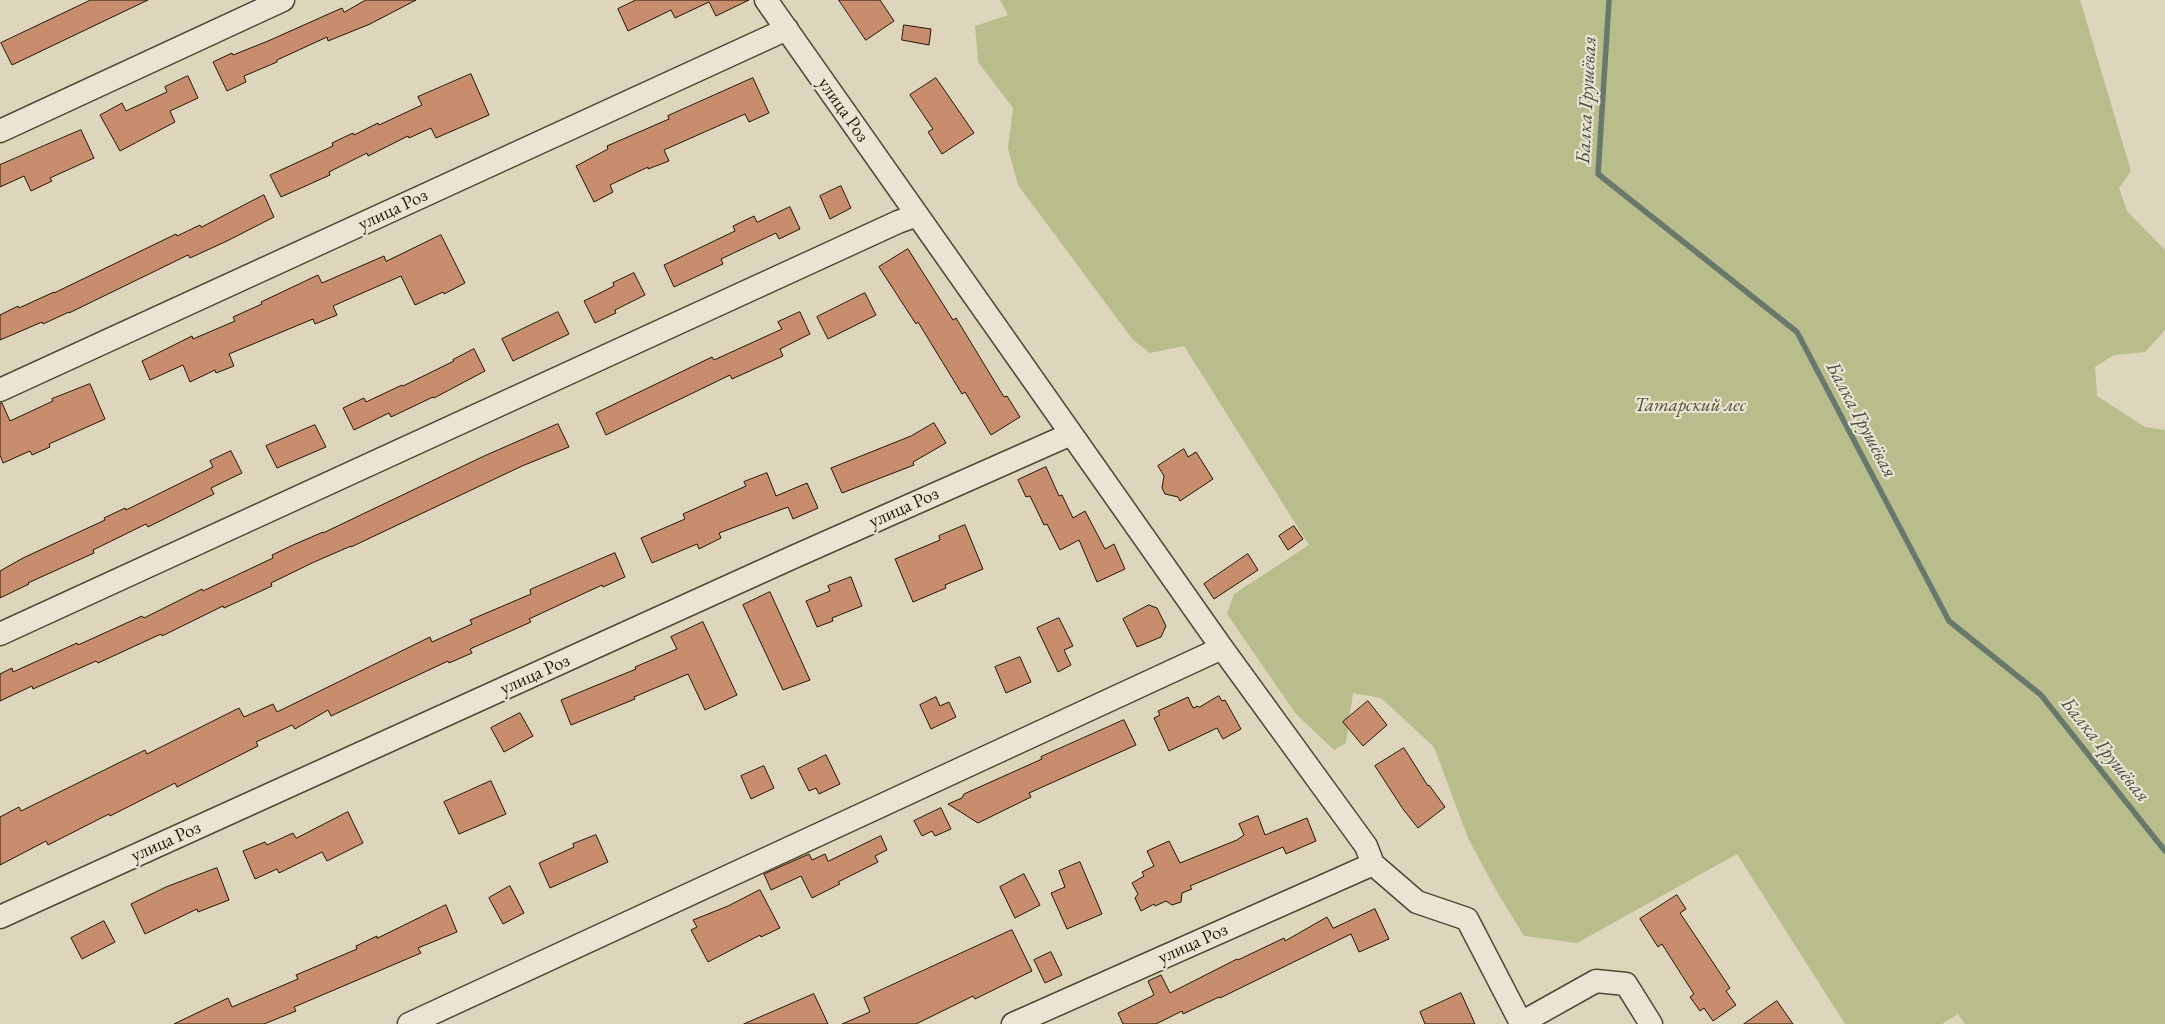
<!DOCTYPE html>
<html>
<head>
<meta charset="utf-8">
<style>
  body { margin:0 }
  canvas { display:block; background:#ddd6bc }
</style>
</head>
<body>
<canvas width="2165" height="1024"></canvas>
<script>
const ctx = document.querySelector('canvas').getContext('2d');
ctx.lineJoin = 'round';
function fillPath(path, color) { ctx.fillStyle = color; ctx.fill(path, 'evenodd'); }
function trace(path, color, width, dash) { ctx.strokeStyle = color; ctx.lineWidth = width; ctx.lineCap = dash ? 'butt' : 'round'; ctx.setLineDash(dash || []); ctx.stroke(path); }
function label(font, color, halo, rows, align = 'center') {
  ctx.font = font + ' "EB Garamond",serif'; ctx.lineWidth = 4.5; ctx.setLineDash([]); ctx.textBaseline = 'middle'; ctx.strokeStyle = halo; ctx.fillStyle = color; for (const [text, x, y, turn = 0] of rows) {
    ctx.save(); ctx.translate(x, y); ctx.rotate((+turn || 0) * Math.PI / 180); ctx.textAlign = isNaN(turn) ? turn : align; if (halo) ctx.strokeText(text, 0, 0); ctx.fillText(text, 0, 0); ctx.restore();
  }
}
const green = new Path2D(`
  M1000,0H2080L2131,171L2119,188L2127,211L2165,250V330L2145,352L2114,355L2095,367L2097,396L2145,427L2165,430V1024H1965L1958,1014L1942,1024H1845L1737,854L1577,943L1524,936L1497,892L1468,838L1434,747L1381,698L1353,693L1346,743L1334,750L1296,714L1227,614L1234,594L1309,545L1184,346L1150,353L1133,340L1018,185L1008,148L1013,108L978,62L975,26L1008,15Z`);
const stream = new Path2D(`
  M1609,0L1598,174L1797,332L1949,621L2041,695L2165,851`);
const building = new Path2D(`
  M91,0H148L12,65L1,43Z
  M366,0H416L370,24L328,41L327,37L277,60V62L244,76L246,82L227,91L213,62L232,53L233,55L268,41L342,8L344,12Z
  M636,0H749L716,16L709,2L675,18L671,10L628,31L618,9Z
  M839,0H880L894,21L866,40Z
  M904,25L931,29L929,45L902,40Z
  M471,74L489,115L436,138L431,128L409,138L408,136L368,156L367,153L329,172L330,175L281,197L270,175L333,146L332,143L353,133L354,135L378,123L379,125L422,105L418,97Z
  M188,76L198,98L170,111L175,122L120,151L100,115L122,103L126,111L167,92L165,87Z
  M753,78L769,113L749,122L745,114L664,150L669,161L648,169V167L610,185L613,192L594,202L576,166L608,149L607,146L669,119L668,116Z
  M936,78L974,133L942,154L928,132L933,129L910,95Z
  M81,130L94,158L50,178L52,181L31,191L24,176L0,187V165Z
  M841,186L851,208L830,219L820,196Z
  M264,195L274,217L227,241L190,258L188,255L69,313V312L43,324L42,322L0,340V315L18,306L19,308L54,292V293L176,234L177,236L200,225L201,227Z
  M790,207L800,229L779,239L776,233L721,259L723,264L674,287L664,265L735,231L733,226L754,216L757,222Z
  M441,235L465,283L444,294L443,292L415,305L401,276L333,306L337,315L315,324L313,319L229,354L234,366L216,373L215,370L190,382L183,365L150,380L142,361L192,336L193,339L235,321L233,317L262,304L261,302L318,275L322,283L384,256L386,261Z
  M908,249L953,320L956,318L1004,397L1007,396L1020,417L991,435L965,392L962,394L918,322L916,324L879,267Z
  M634,273L645,295L615,310L616,313L595,323L584,301L614,286L613,283Z
  M865,293L876,315L828,339L817,317Z
  M558,312L569,334L513,361L502,339Z
  M800,312L810,334L780,349L783,356L732,379L730,375L606,435L596,413L712,357L714,360L782,329L778,322Z
  M474,349L485,371L434,398L433,397L391,417L389,413L354,430L343,408L364,398L366,402L402,385L403,386L454,361L453,360Z
  M90,384L105,419L49,444L50,447L32,455L30,451L3,463L0,455V403H2L10,421L53,401L52,399Z
  M934,423L946,443L913,462L914,465L842,493L831,468L911,436Z
  M558,424L569,447L522,466L351,547V546L312,563L271,583L272,586L224,608L223,606L162,636L161,634L98,663L96,661L33,689L32,686L0,701V674L12,668L13,672L77,643L78,645L142,616L144,618L202,589L203,591L273,558L272,555L293,545L323,532V533L482,457Z
  M315,425L326,447L277,468L266,446Z
  M1184,449L1188,457L1196,452L1213,479L1180,501L1178,497L1165,494L1162,488L1164,476L1158,466Z
  M231,451L242,473L211,488L214,494L148,527L146,524L93,550L94,553L28,583L29,584L0,598V571L23,558L105,520L104,518L125,508L126,510L213,467L210,461Z
  M1046,467L1059,496L1062,495L1073,518L1085,511L1105,549L1114,544L1125,569L1097,582L1079,540L1060,550L1047,524L1044,525L1030,496L1026,497L1018,480Z
  M767,473L776,496L807,483L818,508L793,519L788,507L719,533L721,538L699,549L697,544L652,563L641,538L685,519L683,514L746,486L744,482Z
  M965,525L983,569L945,585L946,588L913,602L895,559L940,540L939,536Z
  M1294,526L1303,539L1288,550L1279,536Z
  M615,553L625,577L603,587L602,585L529,619L531,622L470,649L472,653L449,663L448,661L331,716L328,710L295,729L292,725L256,742L258,746L177,787L175,783L110,816L109,814L48,845L46,841L0,865V817L19,807L21,811L145,750L147,754L239,708L244,717L273,704L277,712L430,637L432,642L472,624L470,620L531,594L530,590Z
  M1248,554L1258,570L1214,599L1204,584Z
  M851,577L862,606L832,618L833,621L817,627L806,601L830,591L828,586Z
  M770,592L810,680L783,690L743,605Z
  M1149,605L1157,608L1166,626L1161,637L1137,647L1123,619Z
  M1059,618L1073,646L1064,650L1071,665L1058,672L1037,628Z
  M703,622L737,695L705,710L688,674L634,697L635,699L571,725L561,700L636,669L635,667L677,649L671,637Z
  M1020,657L1031,682L1006,693L995,667Z
  M1219,696L1222,701L1225,700L1241,729L1223,739L1217,728L1169,751L1154,718L1160,715L1158,711L1188,697L1193,708L1198,706L1199,707Z
  M936,697L940,706L949,702L956,717L931,729L920,705Z
  M1368,701L1387,725L1363,746L1343,722Z
  M520,713L533,736L504,752L491,728Z
  M1124,720L1136,745L1029,793L1031,797L978,823L948,804L962,798L964,794L1042,759L1041,757Z
  M1404,748L1428,786L1429,785L1445,807L1418,828L1403,809L1375,766Z
  M826,755L840,784L819,794L816,788L809,791L798,769Z
  M764,766L774,788L751,799L741,776Z
  M491,781L506,814L459,834L444,802Z
  M941,808L951,829L935,836L932,831L922,836L914,821Z
  M348,812L363,843L327,861L322,852L279,873L277,869L255,879L243,851L265,842L267,845L293,833L296,838Z
  M1258,816L1265,835L1307,818L1316,841L1286,854L1283,847L1190,886L1192,889L1182,893L1181,902L1172,905L1166,901L1155,906L1154,904L1141,911L1135,898L1138,894L1132,883L1144,876L1142,872L1154,866L1147,851L1169,841L1180,863L1237,840L1244,835L1239,824Z
  M596,835L608,862L550,888L539,863L574,847L573,844Z
  M881,836L887,850L875,856L878,862L838,882L840,884L812,898L801,876L771,890L764,874L809,854L812,860L825,854L828,861Z
  M1080,862L1102,914L1067,929L1051,893L1065,887L1059,871Z
  M217,868L229,900L198,912L197,909L145,934L131,904L166,887Z
  M1024,874L1040,905L1015,918L1000,887Z
  M510,886L524,913L503,924L489,898Z
  M760,890L780,928L761,937L760,935L708,962L691,930L697,927L693,920L728,906Z
  M1677,895L1686,909L1680,913L1730,988L1726,991L1736,1005L1713,1021L1704,1008L1700,1011L1690,997L1694,994L1683,977L1662,944L1658,947L1640,919Z
  M446,905L457,932L418,948L421,953L294,1007L296,1011L264,1024H174L228,998L232,1007L298,979L296,975L357,949L356,946L377,936V938Z
  M1375,909L1389,939L1359,952L1351,934L1220,998L1219,997L1183,1014L1182,1011L1156,1024H1123L1118,1013L1154,995L1148,981L1161,975L1170,993L1237,959L1238,960L1284,938L1285,941L1327,917L1333,928Z
  M104,921L115,942L82,959L71,938Z
  M1012,930L1032,971L975,999L973,996L916,1024H842L870,1012L864,998Z
  M1051,952L1062,975L1045,983L1034,960Z
  M1461,993L1475,1024H1425L1420,1012Z
  M814,994L828,1024H744Z
  M1777,1001L1793,1024H1744Z`);
const minor = new Path2D(`
  M766,0L1222,648L1366,846L1373,864L1417,902L1467,919L1521,1023L1596,981L1626,984L1651,1024
  M0,131L283,0
  M0,390L787,29
  M0,634L898,222L917,215
  M0,917L789,559L1071,434
  M409,1024L1222,648
  M1013,1024L1373,864`);
const streetNames = [
  ["улица Роз",843,110,55],
  ["улица Роз",393,210,-25],
  ["улица Роз",904,508,-24],
  ["улица Роз",535,675,-24],
  ["улица Роз",166,842,-24],
  ["улица Роз",1193,944,-24]
];
const parkNames = [
  ["Татарский лес",1690,406]
];
const waterNames = [
  ["Балка Грушёвая",1587,100,-87],
  ["Балка Грушёвая",1861,420,62],
  ["Балка Грушёвая",2105,750,51]
];
fillPath(green, '#b9bc8b');
trace(stream, '#67786d', 5.5);
fillPath(building, '#c78d6c');
trace(building, '#241606', 1);
trace(minor, '#524634', 25);
trace(minor, '#e9e4d3', 22);
label('19px', '#241606', '#e9e4d3', streetNames);
label('italic 19px', '#51482e', '#e9e4d3', parkNames);
label('italic 20px', '#4b4f42', '#e9e4d3', waterNames);
</script>
</body>
</html>
